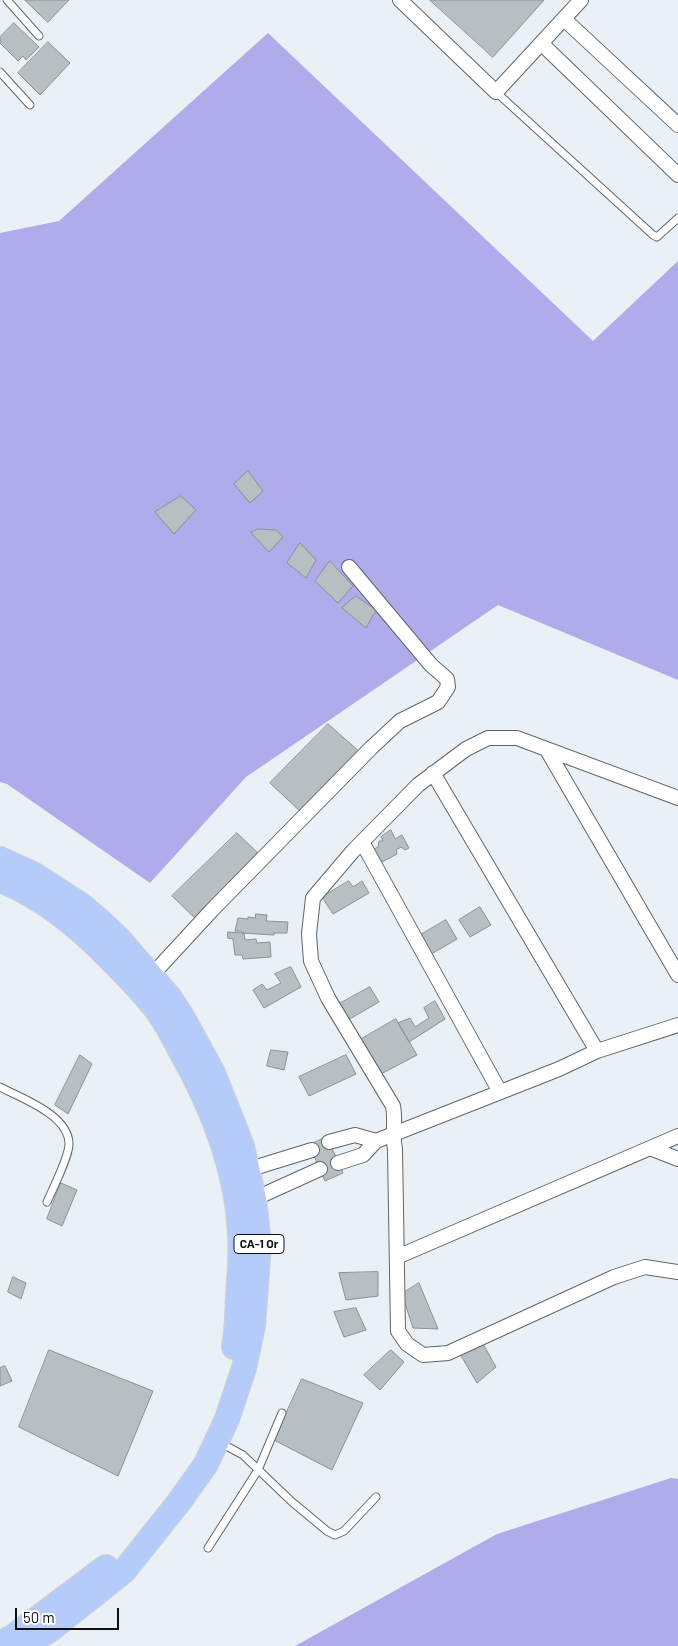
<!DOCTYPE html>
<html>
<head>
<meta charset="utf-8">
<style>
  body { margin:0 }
  #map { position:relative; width:678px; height:1646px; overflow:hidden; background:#e9f1f7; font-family:Barlow,sans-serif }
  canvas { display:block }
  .scale { position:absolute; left:15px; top:1608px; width:104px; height:22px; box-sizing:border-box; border:2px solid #0d1012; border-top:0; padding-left:6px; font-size:15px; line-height:18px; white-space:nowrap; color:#0d1012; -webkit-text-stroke:4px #fff; paint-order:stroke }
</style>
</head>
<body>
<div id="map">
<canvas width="678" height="1646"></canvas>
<div class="scale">50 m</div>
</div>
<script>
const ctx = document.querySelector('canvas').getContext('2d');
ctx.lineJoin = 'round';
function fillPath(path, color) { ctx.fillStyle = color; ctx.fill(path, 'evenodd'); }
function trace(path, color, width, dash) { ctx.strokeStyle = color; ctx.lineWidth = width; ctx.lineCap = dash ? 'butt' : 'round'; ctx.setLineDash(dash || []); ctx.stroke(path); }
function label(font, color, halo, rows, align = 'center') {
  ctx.font = font + ' Barlow,sans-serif'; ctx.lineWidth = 4; ctx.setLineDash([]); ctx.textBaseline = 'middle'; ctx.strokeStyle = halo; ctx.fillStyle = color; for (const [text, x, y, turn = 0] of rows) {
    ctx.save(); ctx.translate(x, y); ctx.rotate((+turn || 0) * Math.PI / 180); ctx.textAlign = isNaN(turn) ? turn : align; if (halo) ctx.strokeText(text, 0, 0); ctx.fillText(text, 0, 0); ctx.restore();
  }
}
const forest = new Path2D(`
  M268,33L593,341L678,261V680L498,605L246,777L150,883L7,784L0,782V233L59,221Z
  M671,1478L678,1479V1646H295L497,1534Z`);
const building = new Path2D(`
  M25,0H69L48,22Z
  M430,0H544L493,57Z
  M14,23L39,47L26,60L23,56L18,61L0,43V37Z
  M48,42L70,63L40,95L18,73Z
  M248,471L263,491L250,503L234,484Z
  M181,496L196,510L174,534L155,512Z
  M258,529L276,530L283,537L269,552L251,533Z
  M300,543L316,560L306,578L287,563Z
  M330,561L353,586L338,603L315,581Z
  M356,596L376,610L366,628L342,608Z
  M328,724L361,753L303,814L270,783Z
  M391,830L395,839L402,835L409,848L405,850L401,847L396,850L397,854L378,864L372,850L378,847L379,841H383L381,837Z
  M237,833L261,856L198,921L172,896Z
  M349,881L353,887L362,881L369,893L333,914L322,897Z
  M480,907L491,925L470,937L459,920Z
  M256,914L267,915L266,921L288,922L287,933H274V935L242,933L241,931H235L238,918L248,919V917L255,918Z
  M446,920L457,939L428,956L417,937Z
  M228,932L244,933L245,940L256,939L257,943L270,942L271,957L243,959L242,955H235L233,939L228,938Z
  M291,967L301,987L264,1008L253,990L262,984L267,990L281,983L275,974Z
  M370,987L379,1002L348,1020L339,1004Z
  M435,1001L445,1019L409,1042L398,1023L410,1018L415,1027L429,1018L424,1008Z
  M396,1019L417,1055L379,1075L358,1041Z
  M271,1050L288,1052L284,1070L267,1066Z
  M80,1055L92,1064L68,1114L55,1105Z
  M346,1055L356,1074L309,1096L299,1077Z
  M327,1137L343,1173L325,1181L309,1145Z
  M61,1183L77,1190L62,1226L47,1219Z
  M378,1272V1296L346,1300L339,1273Z
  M13,1277L26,1283L21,1299L8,1292Z
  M419,1283L438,1329L413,1328L402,1294Z
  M356,1308L366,1330L344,1337L334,1312Z
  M483,1344L496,1367L477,1383L460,1354Z
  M49,1350L153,1391L118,1476L19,1427Z
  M391,1350L404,1362L380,1390L364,1375Z
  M5,1366L12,1381L0,1386V1368Z
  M302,1379L363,1403L332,1470L274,1440Z`);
const lane = new Path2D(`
  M7,0L39,36
  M0,72L30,105
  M496,92L653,235L657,237L678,218
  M0,1087C21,1098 69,1115 69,1144C69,1157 53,1188 47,1202
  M219,1442L243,1455L291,1501L327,1531L335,1535L344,1531L376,1497
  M208,1548L258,1470L282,1413`);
const street = new Path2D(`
  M400,0L496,92L581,0
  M564,19L678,125
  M542,44L678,175
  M547,750L678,975
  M433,773L597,1051
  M678,798L517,738H488L466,749L418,785L353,851L313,898L309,934L311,961L328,998L393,1106C396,1122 392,1134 395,1149L398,1331L407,1344L423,1355L448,1353L614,1277L645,1267L678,1272
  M362,842L500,1092
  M152,975L212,910L371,748L400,721L438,702L448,687L447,679L431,665L349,567
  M329,1142L355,1135L376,1141
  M650,1148L678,1159
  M338,1163L363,1155L376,1141L559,1069L597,1051L678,1025
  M247,1170L312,1150
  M254,1199L320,1169
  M397,1257L678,1136`);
const highway = new Path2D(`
  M0,859L33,874L81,905L100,921L119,939L170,998L183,1018L213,1073L233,1123L242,1146L254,1199L259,1244L253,1326L244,1368L227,1419L206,1464L179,1502L124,1571L51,1629L25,1646
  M0,880C43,897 78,926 110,959C127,976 144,993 158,1012C166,1023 173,1036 179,1048C211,1104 237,1168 240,1233C242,1255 239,1276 238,1298C237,1315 237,1330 234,1347
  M0,1644L14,1636L106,1567`);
const shields = [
  [259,1244,50]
];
const shieldNames = [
  ["CA-1 Or",259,1244]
];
fillPath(forest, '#b0abea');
fillPath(building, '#b6c0c3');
trace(building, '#889194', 1);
trace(lane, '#5f666b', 9);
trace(street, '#5f666b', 16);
trace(highway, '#cfcfd0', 26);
trace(lane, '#fff', 7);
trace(street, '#fff', 14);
trace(highway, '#b5ccfb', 24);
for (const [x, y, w] of shields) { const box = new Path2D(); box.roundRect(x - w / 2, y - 9.5, w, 19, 4); ctx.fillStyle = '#fff'; ctx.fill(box); trace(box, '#0d1012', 1); }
label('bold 12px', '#0d1012', null, shieldNames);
</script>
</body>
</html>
